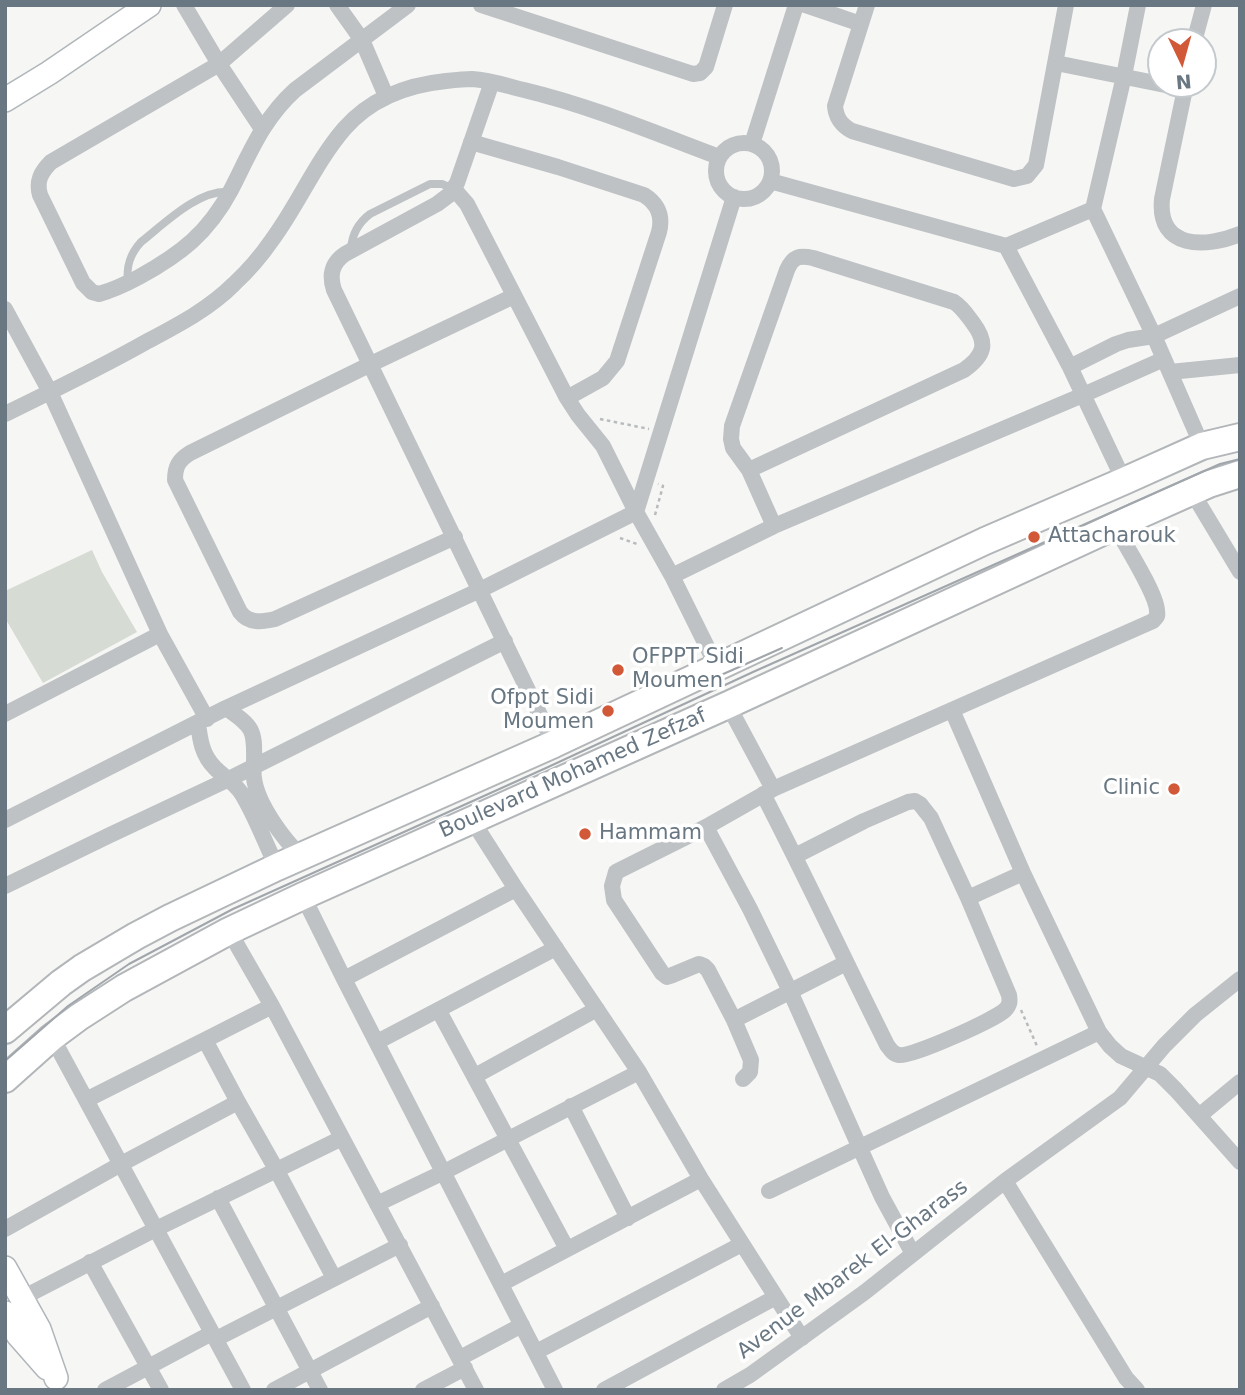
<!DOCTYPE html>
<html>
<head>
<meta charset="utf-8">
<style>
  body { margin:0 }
  #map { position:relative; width:1245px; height:1395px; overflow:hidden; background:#f6f6f4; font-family:"DejaVu Sans",sans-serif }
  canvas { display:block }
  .frame { position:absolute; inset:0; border:7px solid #687782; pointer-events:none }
  .north { position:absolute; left:1147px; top:28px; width:70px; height:70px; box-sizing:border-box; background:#fff; border:2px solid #c3c9cd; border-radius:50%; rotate:175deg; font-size:19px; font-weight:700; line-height:28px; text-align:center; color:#687782 }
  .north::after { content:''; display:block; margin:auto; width:24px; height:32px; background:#d25938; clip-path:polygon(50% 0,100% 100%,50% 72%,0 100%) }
</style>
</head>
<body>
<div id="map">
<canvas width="1245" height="1395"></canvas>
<div class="frame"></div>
<div class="north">N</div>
</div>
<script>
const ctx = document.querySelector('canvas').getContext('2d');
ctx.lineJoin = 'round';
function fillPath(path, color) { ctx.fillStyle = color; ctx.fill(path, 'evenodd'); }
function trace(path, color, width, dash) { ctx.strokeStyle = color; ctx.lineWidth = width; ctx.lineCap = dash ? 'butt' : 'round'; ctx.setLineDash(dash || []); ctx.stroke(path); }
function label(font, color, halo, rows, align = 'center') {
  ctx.font = font + ' "DejaVu Sans",sans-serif'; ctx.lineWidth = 7; ctx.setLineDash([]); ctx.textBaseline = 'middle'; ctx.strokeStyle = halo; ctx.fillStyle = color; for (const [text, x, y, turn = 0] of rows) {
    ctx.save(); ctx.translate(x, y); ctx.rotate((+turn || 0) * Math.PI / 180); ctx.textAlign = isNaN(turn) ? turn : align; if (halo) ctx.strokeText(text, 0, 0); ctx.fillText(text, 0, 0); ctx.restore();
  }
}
const green = new Path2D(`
  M92,550L102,572L137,632L43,683L5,618V591Z`);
const path = new Path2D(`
  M600,419L649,429
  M655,515L663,486L658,484
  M620,538L637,544
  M1021,1010L1037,1046`);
const lane = new Path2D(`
  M351,249C352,234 358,223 370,214L430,184H442L454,189
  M128,282C126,266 130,254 141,242C165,223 199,189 230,192`);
const street = new Path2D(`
  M184,5L219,64L262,129
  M287,5L219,64L51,162C41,172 36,181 40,195L83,283L92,292L99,294C113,290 126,284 139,277C181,254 208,233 231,190C250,153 263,119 295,90L408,5
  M337,5L362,40L386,96
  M481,5L693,74L700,73L706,67L725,5
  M805,5L861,24
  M867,5L835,106C836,118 841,125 852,131L1014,179L1027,176L1036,165L1066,5
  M1138,5L1124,76L1093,209L1154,336L1202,446
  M1194,42L1204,5
  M1056,63L1185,89
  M492,82L457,183L449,195L437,204L345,254C332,263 329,275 334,290L554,744
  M1186,84L1162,199C1157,250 1206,248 1240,234
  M471,142L558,167L644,195C658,204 663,216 659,232L617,361L603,378L567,398
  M716 171a28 28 0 1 1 56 0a28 28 0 1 1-56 0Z
  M752,144L796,5
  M770,181L1006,246L1070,367L1124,481
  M454,189L467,204L567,398L578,415L603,446L636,512L672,576L717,667
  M1006,246L1093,209
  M5,309L50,392L160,634L207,719
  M1070,367L1116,344L1128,340L1154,336L1240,296
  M1170,372L1240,365
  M5,414C52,391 100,368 146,342C178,325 209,309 234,284C248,271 261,256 272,240C298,205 315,163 344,129C371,98 406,85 446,81C455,80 464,79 472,79C490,80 507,86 524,90C591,106 655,133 719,157
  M749,470L964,370C985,355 988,343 973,323C967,315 962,307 954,302L813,258C800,255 793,256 787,270L732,426L731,439L733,448L749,470L774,526
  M1192,492L1240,572
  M455,537L275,619C262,622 249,624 240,612L175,480C175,466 179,460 190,453L371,364L514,296
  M672,576L774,526L1083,395L1164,359
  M728,705L773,789
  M226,708C253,727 255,729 254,762C254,767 253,773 254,778C257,804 284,840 302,857
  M952,710L1023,873L1099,1032L1110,1046L1121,1056L1160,1074L1176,1090L1240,1162
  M5,714L160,634
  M198,723C200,740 202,755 215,768C224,777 234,782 242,794C256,817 265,843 277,867
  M763,794C806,877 845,961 887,1045C890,1049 893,1054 899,1055C910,1058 996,1019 1005,1010C1010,1005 1010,1001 1009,995L968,898L931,818L920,804L915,801L908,802L864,821L795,856
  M5,820L226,708L480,590L636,512L734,197
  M472,820L516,889L639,1072L701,1179L802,1338
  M706,827L750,909L790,991L859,1146L882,1197L913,1254
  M5,886L110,835L229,779L505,641
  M303,896L344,979L555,1390
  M968,898L1023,873
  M229,931L272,1006L476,1390
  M344,979L516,889
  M272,1006L205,1040L238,1102L276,1169L334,1278
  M439,1011L567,1249
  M734,1020L846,963
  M52,1037L243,1390
  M377,1042L556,948
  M475,1076L597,1009
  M743,1079L750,1072L751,1060L734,1020L708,970L704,966L699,964L670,976L667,977L662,973L614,900L612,886L616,872L706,827L773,789L1153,621C1157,616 1158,617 1157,611C1157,594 1124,543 1115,526
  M86,1100L205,1040
  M571,1106L628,1218
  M1199,1116L1240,1082
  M1005,1181L1126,1378L1137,1390
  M769,1191L1099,1032
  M218,1198L320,1390
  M377,1204L444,1172L639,1072
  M5,1229L121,1164L238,1102
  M90,1262L161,1390
  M501,1284L701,1179
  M22,1298L156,1229L342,1138
  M216,1339L400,1245
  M536,1352L742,1244
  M460,1358L522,1325
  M105,1390L212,1333
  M274,1390L432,1306
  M423,1390L465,1368
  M604,1390L776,1297
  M724,1390L750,1375L865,1292L1005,1181L1120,1098L1164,1046L1195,1015L1240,979`);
const secondary = new Path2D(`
  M5,100L49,73L149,5
  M5,1268L39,1329L56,1378
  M5,1313L18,1335L47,1368`);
const primary = new Path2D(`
  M5,1030L61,983L82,968L136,936L170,918L277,867L554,744L985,541L1124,481L1202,446L1240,437
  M5,1079L52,1037L79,1017L124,988L229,931L303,896L728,705L1135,517L1209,484L1240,474`);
const tram = new Path2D(`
  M721,675L782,648
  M5,1061L68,1006L129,964L233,909L546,768L753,672L1220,464L1240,459`);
const markers = [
  [1034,537,7,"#d25938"],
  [618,670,7,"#d25938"],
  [608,711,7,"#d25938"],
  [1174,789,7,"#d25938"],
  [585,834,7,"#d25938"]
];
const poiNames = [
  ["Attacharouk",1048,537],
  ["OFPPT Sidi",632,658],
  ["Moumen",632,682],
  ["Ofppt Sidi",594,699,"right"],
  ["Moumen",594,723,"right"],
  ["Clinic",1160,789,"right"],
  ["Hammam",599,834]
];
const streetNames = [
  ["Boulevard Mohamed Zefzaf",573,774,-24],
  ["Avenue Mbarek El-Gharass",853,1270,-37]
];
fillPath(green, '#d6dbd3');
trace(secondary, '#b0b6ba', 26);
trace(primary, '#b2b6b9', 30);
trace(path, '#b8bbbd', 2.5, [3.5, 3.5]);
trace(lane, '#bec2c5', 8);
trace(street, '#bec2c5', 16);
trace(secondary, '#fff', 23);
trace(primary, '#fff', 26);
trace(tram, '#a0a6ab', 2);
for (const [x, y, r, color] of markers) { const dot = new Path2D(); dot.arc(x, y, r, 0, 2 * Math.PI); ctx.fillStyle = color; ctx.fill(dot); trace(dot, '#fff', 2.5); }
label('21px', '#687782', '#fff', poiNames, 'left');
label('21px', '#687782', '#fff', streetNames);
</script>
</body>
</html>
